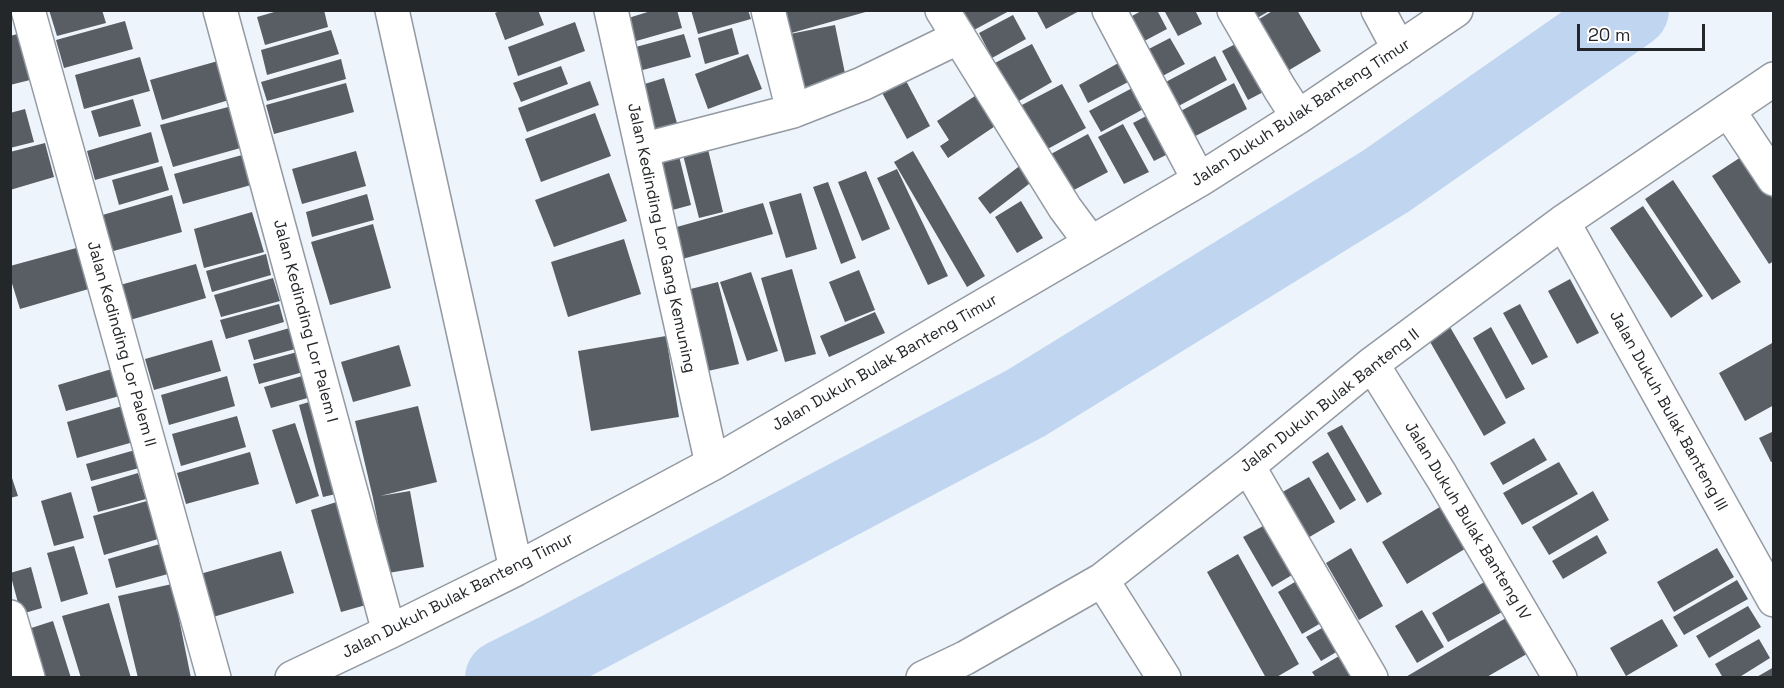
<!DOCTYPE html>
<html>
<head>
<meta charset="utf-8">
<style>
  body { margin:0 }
  #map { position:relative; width:1784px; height:688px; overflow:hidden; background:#eef4fc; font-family:"Space Grotesk",sans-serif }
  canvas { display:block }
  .frame { position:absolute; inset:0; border:12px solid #24272a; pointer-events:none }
  .scale { position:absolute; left:1577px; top:24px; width:128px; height:27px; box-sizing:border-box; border:3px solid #24272a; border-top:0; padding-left:8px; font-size:18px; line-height:21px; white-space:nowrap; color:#24272a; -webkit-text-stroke:4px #fff; paint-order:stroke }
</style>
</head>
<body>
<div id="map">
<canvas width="1784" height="688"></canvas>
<div class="frame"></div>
<div class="scale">20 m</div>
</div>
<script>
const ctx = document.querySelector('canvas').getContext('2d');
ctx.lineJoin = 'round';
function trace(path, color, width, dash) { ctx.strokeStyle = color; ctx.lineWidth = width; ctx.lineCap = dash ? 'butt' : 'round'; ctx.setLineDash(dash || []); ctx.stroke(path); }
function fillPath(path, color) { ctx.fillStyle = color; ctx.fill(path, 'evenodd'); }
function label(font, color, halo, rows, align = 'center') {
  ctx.font = font + ' "Space Grotesk",sans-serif'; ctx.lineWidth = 6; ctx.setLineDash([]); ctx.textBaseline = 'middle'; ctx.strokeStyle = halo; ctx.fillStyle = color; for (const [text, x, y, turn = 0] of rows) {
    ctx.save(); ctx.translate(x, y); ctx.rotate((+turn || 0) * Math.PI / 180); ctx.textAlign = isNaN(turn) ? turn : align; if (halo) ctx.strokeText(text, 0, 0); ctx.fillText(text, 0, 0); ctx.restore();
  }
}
const river = new Path2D(`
  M503,678L555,652L1026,403L1386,181L1631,10`);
const building = new Path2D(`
  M49,10H102L106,23L57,36Z
  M281,10H324L328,27L265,45L257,17Z
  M502,10H538L544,25L505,40L495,13Z
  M654,10H677L682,28L629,43L622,20Z
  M691,10H748L751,19L698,34Z
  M781,10H869V11L788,34Z
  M963,10H1011L974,30Z
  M1036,10H1081L1046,29Z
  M1143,10H1157L1167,29L1133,47L1121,22Z
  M1168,10H1195L1202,24L1178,36L1165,12Z
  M1240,10H1271L1247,24Z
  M1274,10H1297L1321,51L1281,75L1251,24Z
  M1013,15L1026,39L992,58L979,33Z
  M125,21L133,49L64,68L56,40Z
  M575,22L585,51L518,76L508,47Z
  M835,25L847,83L802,92L790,34Z
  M732,28L739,54L705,64L698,38Z
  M331,30L339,54L267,75L261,50Z
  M21,33L34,79L10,85V36Z
  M684,34L691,57L639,71L632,48Z
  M1170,38L1185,64L1155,80L1141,53Z
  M1243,40L1269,89L1248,100L1222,51Z
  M1032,44L1052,82L1012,105L991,65Z
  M748,54L762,89L708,109L695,74Z
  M1215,56L1227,80L1173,109L1160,85Z
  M140,57L150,91L84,109L75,75Z
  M341,59L346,79L267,101L261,82Z
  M218,61L229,100L162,120L150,80Z
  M1122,61L1132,80L1088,103L1079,85Z
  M561,66L568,84L521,102L513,83Z
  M904,77L930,126L907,139L880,89Z
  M664,78L679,130L650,139L635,87Z
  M590,81L599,105L527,132L518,108Z
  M346,83L354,112L274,134L266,105Z
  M1234,83L1247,109L1186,141L1173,115Z
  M1062,84L1086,128L1044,151L1020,106Z
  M1136,86L1147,107L1101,132L1089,111Z
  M984,90L1004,120L948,158L940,146L949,140L937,121Z
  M133,99L141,126L99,137L91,111Z
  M232,106L244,147L173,167L160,125Z
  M25,109L34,142L10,148V113Z
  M595,113L611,156L541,182L525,139Z
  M1152,113L1172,152L1154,161L1133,123Z
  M1123,124L1149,172L1124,184L1098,137Z
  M151,132L159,162L95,180L87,151Z
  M1088,134L1108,172L1072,191L1051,154Z
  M706,141L723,212L699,218L681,147Z
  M45,143L54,177L10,190V152Z
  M356,151L366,186L302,204L292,169Z
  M913,151L985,276L967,287L894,162Z
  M242,155L251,185L183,204L174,174Z
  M1744,155L1774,201V261L1769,264L1712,176Z
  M679,156L691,205L665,212L652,162Z
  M1026,161L1038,177L990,214L978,198Z
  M162,166L169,190L119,205L112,180Z
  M897,169L948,276L928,285L877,178Z
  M866,171L890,229L862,241L838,182Z
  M609,173L627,221L554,247L535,200Z
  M1673,180L1741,282L1712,300L1645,199Z
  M828,182L856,258L841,264L813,187Z
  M801,193L817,249L786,258L769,202Z
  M367,194L374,220L312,237L306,212Z
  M172,195L182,232L110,252L99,216Z
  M1021,201L1043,238L1017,253L995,217Z
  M763,203L773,234L675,261L666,230Z
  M1643,206L1703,296L1671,318L1610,228Z
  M252,212L264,252L204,268L194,229Z
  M373,224L391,288L330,305L311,242Z
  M624,239L641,294L568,317L551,262Z
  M80,247L92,288L20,309L10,277V266Z
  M266,254L271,275L212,292L206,271Z
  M196,264L206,298L130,320L120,285Z
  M792,269L816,354L785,362L761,278Z
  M859,270L875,310L845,322L829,282Z
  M751,272L778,351L747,361L720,282Z
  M273,278L280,301L221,317L214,295Z
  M1570,279L1599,333L1577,344L1548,291Z
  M718,282L739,364L699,373L679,292Z
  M279,304L284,322L226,339L220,320Z
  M1520,304L1548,357L1532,365L1503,313Z
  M875,312L885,333L829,357L820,336Z
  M293,327L299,348L254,360L248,340Z
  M1450,327L1506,423L1484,436L1429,340Z
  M1491,327L1525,389L1506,399L1473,338Z
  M666,336L679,417L591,431L578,351Z
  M212,340L221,371L154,390L145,359Z
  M1774,342V405L1745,421L1719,373Z
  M399,345L411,386L353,402L341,362Z
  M301,351L307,371L259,384L253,364Z
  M115,368L123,395L66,411L58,385Z
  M309,374L315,396L271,408L264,387Z
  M227,376L235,406L169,425L161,395Z
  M316,400L340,493L323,497L299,405Z
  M126,405L137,441L77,458L67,422Z
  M418,406L437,482L380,496L410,491L424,567L388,573L373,498L355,421Z
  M237,416L246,447L181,466L172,434Z
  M295,423L319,496L296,504L272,430Z
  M1342,425L1382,494L1367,503L1327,433Z
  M1774,431V461L1771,462L1759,438Z
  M1534,438L1547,460L1503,485L1490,463Z
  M135,450L139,468L91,481L86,464Z
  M250,452L259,484L186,504L177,473Z
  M1328,452L1356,500L1340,510L1312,462Z
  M1559,462L1578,494L1522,525L1503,493Z
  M10,472L18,496L10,498Z
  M138,473L146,499L98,512L91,487Z
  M1309,477L1335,522L1306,539L1279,494Z
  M1593,491L1609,520L1549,555L1532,527Z
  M71,492L84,538L54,546L41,501Z
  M343,500L373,603L341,612L311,510Z
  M147,501L158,539L104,555L93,516Z
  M1448,502L1473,544L1407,584L1382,542Z
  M1274,520L1302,569L1272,587L1243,537Z
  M1597,535L1607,553L1563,579L1552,561Z
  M160,544L168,574L116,588L108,559Z
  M74,546L88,594L61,602L47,553Z
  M1351,548L1383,606L1359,620L1326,563Z
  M1717,548L1734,577L1674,612L1657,582Z
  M281,551L294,593L213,617L200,574Z
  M1238,554L1299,664L1275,678H1266L1207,572Z
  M31,567L42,608L21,614L10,573Z
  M1310,573L1333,616L1302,634L1278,592Z
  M1737,580L1748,599L1684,635L1673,617Z
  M1486,581L1504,611L1448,642L1432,613Z
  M172,584L191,678H138L118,596Z
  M109,603L131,678H81L62,616Z
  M1748,606L1761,627L1709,658L1696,636Z
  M1422,610L1444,647L1417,663L1395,626Z
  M1511,615L1532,651L1485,678H1404Z
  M1662,619L1678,646L1626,676L1610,648Z
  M53,621L71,678H37L22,631Z
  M1331,623L1345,647L1321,661L1306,637Z
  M1759,639L1770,658L1738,678H1723L1715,664Z
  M1351,649L1368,678H1316L1312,672Z
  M1774,667V678H1755Z`);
const minor = new Path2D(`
  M28,10L214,678
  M220,10L389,632
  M392,10L516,569
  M611,10L712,464
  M942,10L1065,208L1091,243
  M1109,10L1199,180
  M1234,10L1280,89L1298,117
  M1378,10L1399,49
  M1728,110L1774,179
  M793,111L862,84L959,37
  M642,150L793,111L768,10
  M1563,222L1774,600
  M1372,364L1442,477L1560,678
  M1248,466L1371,678
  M1102,580L1164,678
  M10,617L28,678
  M292,678L389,632L516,569L712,464L1199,180L1298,117L1456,10
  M923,678L965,658L1102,580L1248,466L1372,364L1563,222L1774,79`);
const streetNames = [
  ["Jalan Dukuh Bulak Banteng Timur",1301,113,-33],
  ["Jalan Kedinding Lor Gang Kemuning",661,238,78],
  ["Jalan Kedinding Lor Palem I",305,321,75],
  ["Jalan Kedinding Lor Palem II",121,344,74],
  ["Jalan Dukuh Bulak Banteng Timur",885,363,-30],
  ["Jalan Dukuh Bulak Banteng II",1330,401,-38],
  ["Jalan Dukuh Bulak Banteng III",1668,411,61],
  ["Jalan Dukuh Bulak Banteng IV",1467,521,59],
  ["Jalan Dukuh Bulak Banteng Timur",458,596,-27]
];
trace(river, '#bfd5f0', 76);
fillPath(building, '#585e64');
trace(minor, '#949aa2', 36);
trace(minor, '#fff', 33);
label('16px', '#24272a', '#fff', streetNames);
</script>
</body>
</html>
